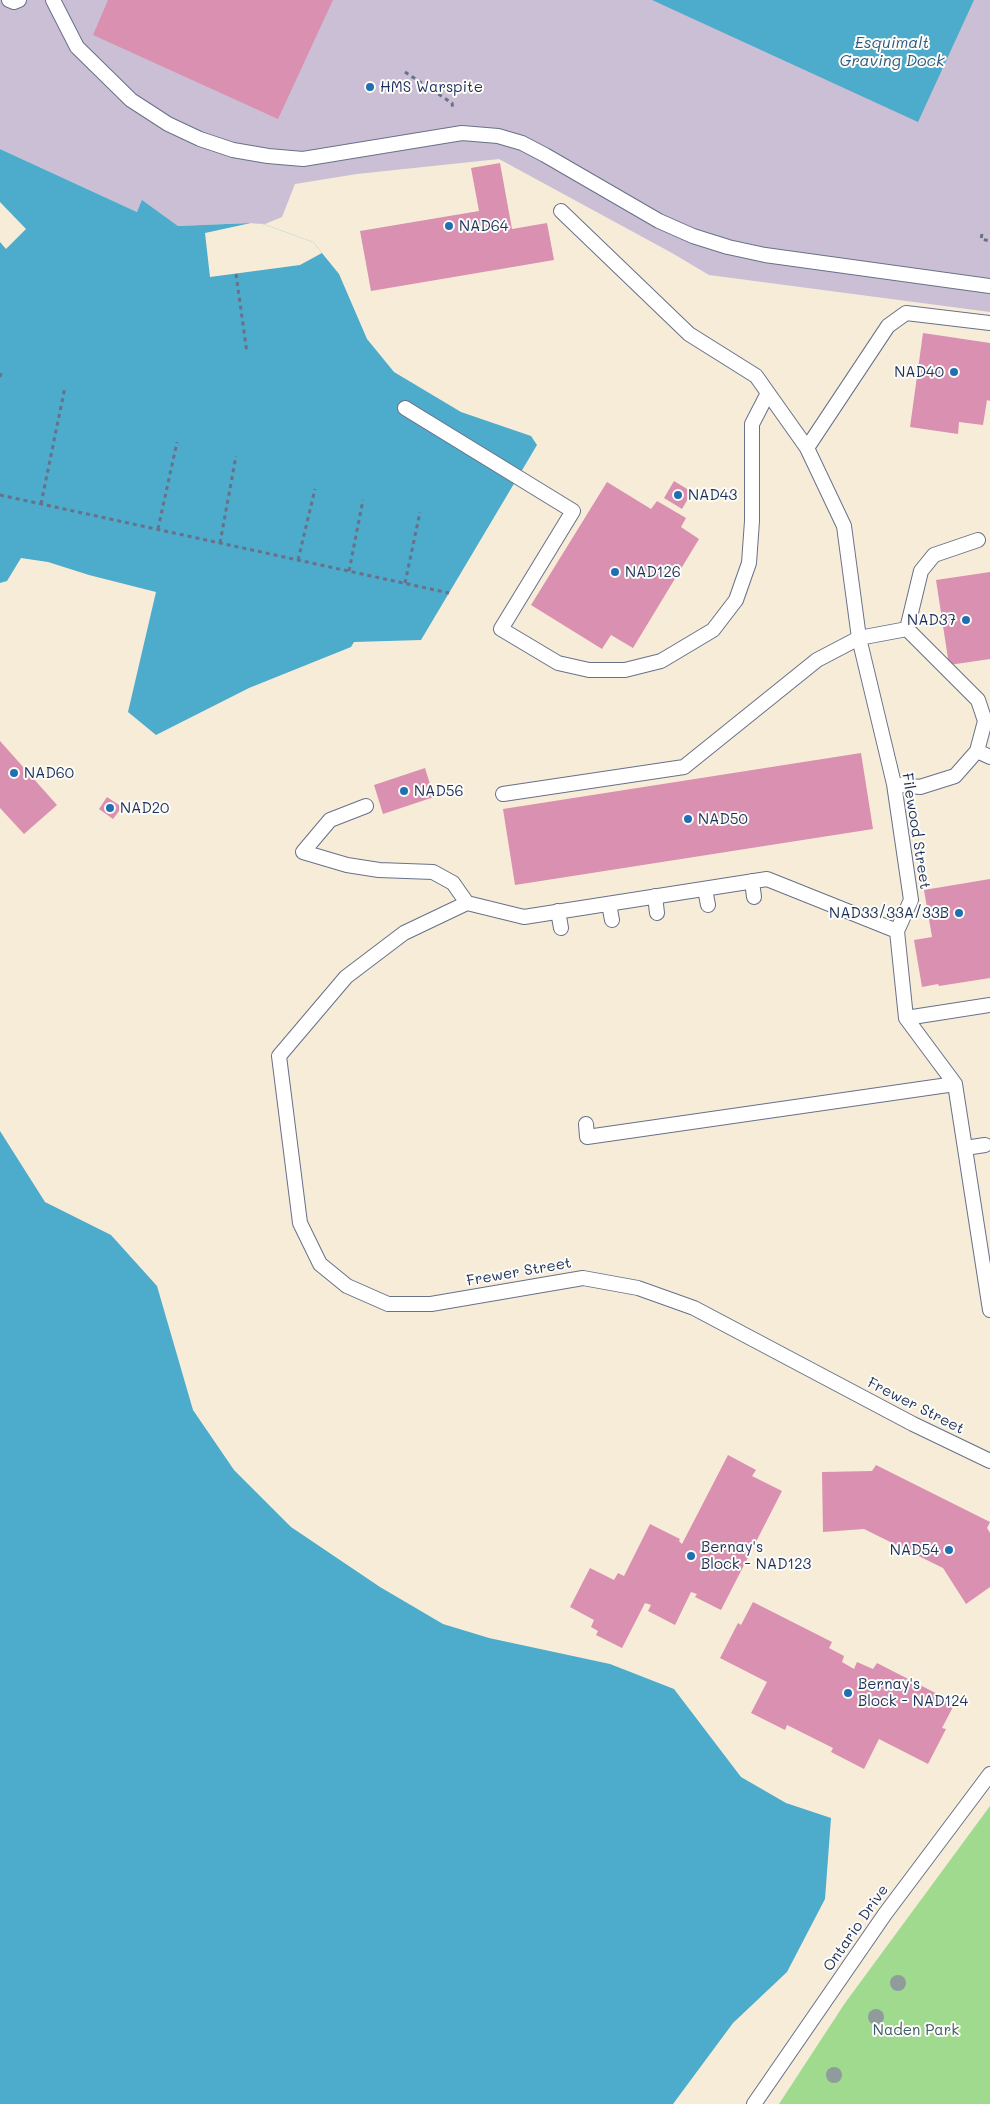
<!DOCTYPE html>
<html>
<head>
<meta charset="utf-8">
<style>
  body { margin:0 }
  canvas { display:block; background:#f6ecd8 }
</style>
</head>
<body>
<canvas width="990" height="2104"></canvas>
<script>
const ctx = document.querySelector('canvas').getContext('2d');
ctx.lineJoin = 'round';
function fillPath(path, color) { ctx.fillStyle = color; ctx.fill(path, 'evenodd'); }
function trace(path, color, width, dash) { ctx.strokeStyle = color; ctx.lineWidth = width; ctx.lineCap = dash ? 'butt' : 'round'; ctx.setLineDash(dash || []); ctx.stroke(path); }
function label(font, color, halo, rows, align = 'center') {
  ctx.font = font + ' Mali,sans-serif'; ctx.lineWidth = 4; ctx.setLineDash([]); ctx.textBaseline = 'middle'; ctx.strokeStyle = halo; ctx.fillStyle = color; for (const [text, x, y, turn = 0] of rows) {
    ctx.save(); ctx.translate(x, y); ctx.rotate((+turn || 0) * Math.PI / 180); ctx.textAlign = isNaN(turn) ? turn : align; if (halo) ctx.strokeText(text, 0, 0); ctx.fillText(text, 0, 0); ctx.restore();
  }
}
const industrial = new Path2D(`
  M0,0H990V312L709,275L672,253L499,159L357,174L295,184L282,217L265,224L251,223L178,226L143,201L137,212L0,149Z`);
const green = new Path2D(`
  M990,1806V2104H779L845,2003Z`);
const water = new Path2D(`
  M652,0H974L918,122Z
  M0,149L137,212L142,200L178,226L251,223L263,224L313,242L339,274L367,339L394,372L461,412L531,436L537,445L421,640L354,642L351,647L249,688L156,735L128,712L156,592L89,575L48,562L21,558L7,581L0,583Z
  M0,1131L45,1202L111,1235L157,1286L193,1410L234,1470L291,1527L380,1587L443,1624L489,1638L610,1664L674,1689L741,1777L786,1803L831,1818L825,1899L787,1972L733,2023L673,2104H0Z`);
const pier = new Path2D(`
  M0,202L26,229L6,249L0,242Z
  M251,223L263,224L313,242L322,253L300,265L210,277L205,233Z`);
const building = new Path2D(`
  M108,0H333L278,119L93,35Z
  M500,163L512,229L547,223L554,260L371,291L360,231L479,211L471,168Z
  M923,333L990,343V401L987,400L983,425L959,422L958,434L910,427Z
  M674,481L692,492L682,509L664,498Z
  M607,482L651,509L657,501L686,518L681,527L699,539L633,648L611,635L602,649L531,605Z
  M990,572V659L949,665L936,580Z
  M0,741L57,805L24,834L0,808Z
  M861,753L873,829L515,885L503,809Z
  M425,768L434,797L383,814L374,785Z
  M107,797L122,807L113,819L99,809Z
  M990,879V978L939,986L938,984L922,987L914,940L932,937L924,890Z
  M728,1455L756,1470L752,1476L782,1491L721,1610L695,1597L697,1594L691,1592L675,1625L648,1611L651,1605L645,1603L622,1648L596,1635L598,1631L591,1627L594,1620L570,1607L590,1568L614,1580L618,1573L624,1576L650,1524L680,1539L679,1541L682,1544Z
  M876,1465L990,1522L987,1528L990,1533V1587L966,1604L943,1568L864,1529L823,1532L822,1472L872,1471Z
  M753,1602L832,1642L829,1648L844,1656L842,1662L854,1669L857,1662L873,1669L877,1663L955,1703L942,1728L946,1729L928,1764L879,1739L864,1769L831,1752L833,1748L787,1725L785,1730L751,1713L767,1682L720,1658L738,1623L741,1625Z`);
const path = new Path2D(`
  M405,72L452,103L453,110
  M982,234L981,239L990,241
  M236,274L247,353
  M0,377L1,373
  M0,495L449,593
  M41,504L65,387
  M158,529L177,442
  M220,543L236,456
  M298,560L315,489
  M349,571L363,500
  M405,583L420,512`);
const service = new Path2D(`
  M9,0L14,2L19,0
  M53,0L77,47L131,100L168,124L200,139L233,150L268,156L303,159L462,133L498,136L522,143L545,155L659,221L693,236L728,247L765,255L990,286
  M561,211L689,334L756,376L807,448L844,526L859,638L894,784L911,900L897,931L906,1018L955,1084L990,1310
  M405,408L573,511L501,629L558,663L589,670H625L661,661L713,630L736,600L749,563L752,521V424L768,393
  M807,448L888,326L906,313L990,323
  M907,629L921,571L934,555L978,540
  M977,751L990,757
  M894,784L920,787L955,776L977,751L985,721L978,700L907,629
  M503,794L684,767L817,660L859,638L907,629
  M366,806L330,820L303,852L347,865L379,870L433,872L453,883L467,903
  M752,881L754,897
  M705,889L708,905
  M655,896L657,913
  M609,904L612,920
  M558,911L561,928
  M897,931L767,879L524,917L467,903L404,933L346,977L279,1056L300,1223L320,1264L347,1286L388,1304H431L583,1278L638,1288L694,1308L913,1424L990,1461
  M906,1018L990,1005
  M586,1124L587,1137L955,1084
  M965,1148L985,1145
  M754,2104L885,1914L990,1774`);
const trees = [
  [898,1983],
  [876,2017],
  [834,2075]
];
const markers = [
  [370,87,5,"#1f6fb2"],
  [449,226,5,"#1f6fb2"],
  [954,372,5,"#1f6fb2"],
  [678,495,5,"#1f6fb2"],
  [615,572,5,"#1f6fb2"],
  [966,620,5,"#1f6fb2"],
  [14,773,5,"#1f6fb2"],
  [404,791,5,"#1f6fb2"],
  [110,808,5,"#1f6fb2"],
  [688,819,5,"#1f6fb2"],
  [959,913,5,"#1f6fb2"],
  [949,1550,5,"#1f6fb2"],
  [691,1556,5,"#1f6fb2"],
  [848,1693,5,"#1f6fb2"]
];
const poiNames = [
  ["HMS Warspite",380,87],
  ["NAD64",459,226],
  ["NAD40",944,372,"right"],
  ["NAD43",688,495],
  ["NAD126",625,572],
  ["NAD37",956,620,"right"],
  ["NAD60",24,773],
  ["NAD56",414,791],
  ["NAD20",120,808],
  ["NAD50",698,819],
  ["NAD33/33A/33B",949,913,"right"],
  ["Bernay's",701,1547],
  ["Block - NAD123",701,1564],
  ["NAD54",939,1550,"right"],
  ["Bernay's",858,1684],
  ["Block - NAD124",858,1701]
];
const streetNames = [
  ["Filewood Street",916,831,81],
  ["Frewer Street",519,1272,-10],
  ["Frewer Street",916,1406,27],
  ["Ontario Drive",856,1928,-55]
];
const parkNames = [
  ["Naden Park",916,2030]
];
const waterNames = [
  ["Esquimalt",892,43],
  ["Graving Dock",892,61]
];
fillPath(industrial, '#cbbfd5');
fillPath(green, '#9fda8e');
fillPath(water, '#4dabcc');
fillPath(pier, '#f6ecd8');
fillPath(building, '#da90b0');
trace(service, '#687189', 16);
trace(path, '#687189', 3, [4, 4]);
trace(service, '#fff', 14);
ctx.fillStyle = '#909c9c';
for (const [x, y] of trees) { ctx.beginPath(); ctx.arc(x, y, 8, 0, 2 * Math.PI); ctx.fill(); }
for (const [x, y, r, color] of markers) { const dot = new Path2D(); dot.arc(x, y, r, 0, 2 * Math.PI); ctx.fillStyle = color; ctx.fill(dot); trace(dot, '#fdfcf7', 2); }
label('15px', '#1b2f5e', '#fdfcf7', poiNames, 'left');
label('15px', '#1b2f5e', '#fdfcf7', streetNames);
label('15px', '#3c5a6a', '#fdfcf7', parkNames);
label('italic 16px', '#2c5a84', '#fdfcf7', waterNames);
</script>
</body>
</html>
